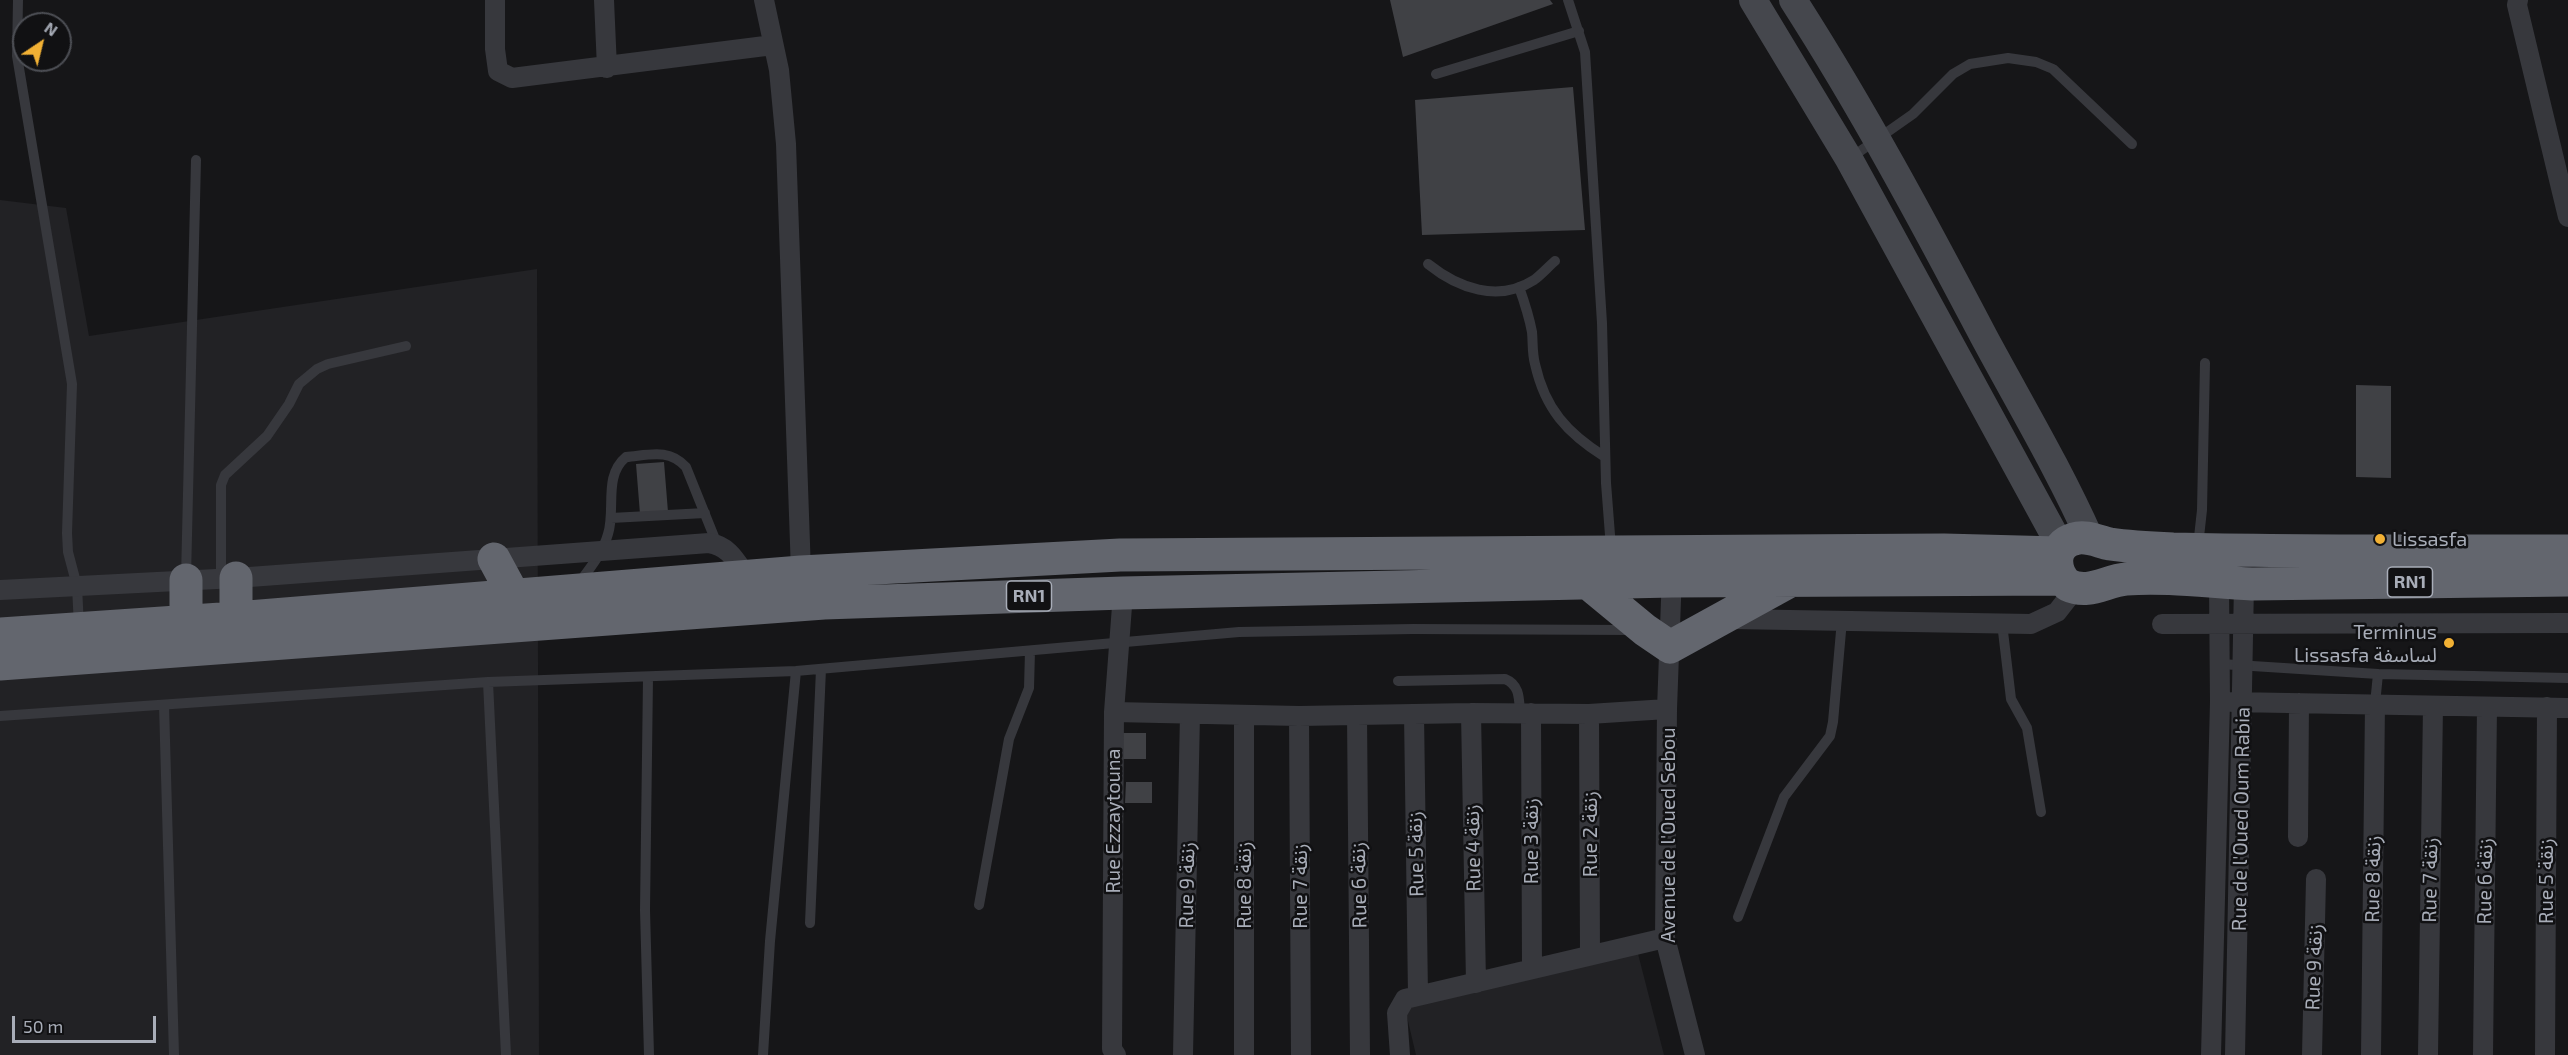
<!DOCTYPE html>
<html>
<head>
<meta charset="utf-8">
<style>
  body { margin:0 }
  #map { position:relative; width:2568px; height:1055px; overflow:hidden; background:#161618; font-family:"Exo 2",sans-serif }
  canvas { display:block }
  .north { position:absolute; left:12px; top:12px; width:60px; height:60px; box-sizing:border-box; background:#111113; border:2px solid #4d4f55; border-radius:50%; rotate:35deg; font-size:16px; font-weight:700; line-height:24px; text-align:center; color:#a8adb8 }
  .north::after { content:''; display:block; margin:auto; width:21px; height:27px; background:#f2b134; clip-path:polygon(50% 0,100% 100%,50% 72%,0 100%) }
  .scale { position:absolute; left:12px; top:1016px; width:144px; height:27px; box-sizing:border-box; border:3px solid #a8adb8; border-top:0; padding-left:8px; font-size:18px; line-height:21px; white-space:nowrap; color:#a8adb8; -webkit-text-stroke:4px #111113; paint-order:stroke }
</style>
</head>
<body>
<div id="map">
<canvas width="2568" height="1055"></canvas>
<div class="north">N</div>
<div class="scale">50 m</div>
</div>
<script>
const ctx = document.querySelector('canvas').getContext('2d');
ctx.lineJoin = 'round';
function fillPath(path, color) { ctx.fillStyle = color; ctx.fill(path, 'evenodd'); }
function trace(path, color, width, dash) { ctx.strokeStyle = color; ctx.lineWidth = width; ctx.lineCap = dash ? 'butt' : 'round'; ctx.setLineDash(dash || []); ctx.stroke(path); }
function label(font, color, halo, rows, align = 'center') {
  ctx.font = font + ' "Exo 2","Noto Sans Arabic",sans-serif'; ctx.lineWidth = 5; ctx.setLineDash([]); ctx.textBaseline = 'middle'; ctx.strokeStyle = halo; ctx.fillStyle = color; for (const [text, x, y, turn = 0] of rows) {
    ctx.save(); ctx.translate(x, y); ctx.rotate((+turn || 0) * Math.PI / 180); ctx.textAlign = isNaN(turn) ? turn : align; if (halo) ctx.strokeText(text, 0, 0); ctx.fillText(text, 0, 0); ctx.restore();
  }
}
const built = new Path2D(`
  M0,200L66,208L89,336L537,269L539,1055H0Z
  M1636,946L1664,1055H1416L1404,1004Z`);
const building = new Path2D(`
  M1390,0H1550L1553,4L1403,57Z
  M1573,87L1585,230L1422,235L1415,100Z
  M2356,385L2391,386V478L2356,477Z
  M664,462L668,512L640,514L636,464Z
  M1123,733H1146V759H1123Z
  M1126,782H1152V803H1125Z`);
const lane = new Path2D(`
  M18,0L17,56L72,384L67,533L68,552L77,586L79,627
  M1568,0L1585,52L1602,323L1606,483L1611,548
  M1436,74L1579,31
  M1849,159L1913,114L1953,74L1970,64L2008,58L2036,62L2053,69L2132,144
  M1428,264C1458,288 1498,303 1534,280C1541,275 1548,267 1555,261
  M1519,287C1524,301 1529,316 1532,332C1533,342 1532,353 1535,364C1545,409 1567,433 1605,457
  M611,518L705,513
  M2198,546L2202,510L2205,363
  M186,577L196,160
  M221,578V485L225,475L267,436L289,404L299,384L317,369L328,364L406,346
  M579,583C590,568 603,552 608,534C616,509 603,476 626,457C649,455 669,448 686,467L717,544
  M2002,623L2011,699L2027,728L2041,812
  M2221,664L2378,674
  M648,678L645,910L649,1055
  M1398,681L1505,679C1520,685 1519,699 1520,713
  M488,682L506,1055
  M2375,704L2378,674L2568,678
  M164,705L174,1055
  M0,716L488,682L796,671L1239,632L1413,629L1632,630
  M979,905L1009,739L1029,688L1030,651
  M1738,917L1784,797L1830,736L1833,722L1842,620
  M810,923L821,669
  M763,1055L770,941L796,671`);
const street = new Path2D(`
  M495,0V49L498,71L512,78L773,45
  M604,0L607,68
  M764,0L779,70L786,144L801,572
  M2518,0L2517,5L2568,217
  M1672,573L1667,709L1665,938L1695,1055
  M0,590L236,578L709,543C729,546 736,561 747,577
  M1730,619L2031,624L2057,612L2075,589
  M2162,624L2568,623
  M2232,702L2568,708
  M1114,712L1299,716L1471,713L1589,714L1667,709
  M1471,713L1476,983
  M1531,713L1532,969
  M1414,714L1418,995
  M1589,714L1590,954
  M1357,715L1360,1055
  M1244,716V1055
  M1299,716L1301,1055
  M2298,837L2299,703
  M1116,1055L1112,1049L1114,712L1123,593
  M1183,1055L1190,714
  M1400,1055L1397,1013L1405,999L1665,938
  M2211,1055L2220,702L2219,583
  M2235,1055L2244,584
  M2312,1055L2316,879
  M2371,1055L2375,704
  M2428,1055L2433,706
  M2483,1055L2487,707
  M2545,1055L2547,707`);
const secondary = new Path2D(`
  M1753,0L1849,159L2061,547
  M1793,0C1863,109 1924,223 1984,337C2020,404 2059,469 2090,539`);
const highway = new Path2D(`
  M2568,551C2436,551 2305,552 2173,549C2152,548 2131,547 2110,544C2099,542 2086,535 2074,539C2051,545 2053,572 2068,585C2089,595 2105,581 2126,579C2168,576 2210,582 2252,584L2568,580
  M494,559L514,596
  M236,578V618
  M1588,583L1645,630L1670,647L1790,581
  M186,621V580
  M0,634L236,618L801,572L1120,555L1944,550L2058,553
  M0,664L824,603L1123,593L1672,581L2061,579`);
const markers = [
  [2380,539,6,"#f2b134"],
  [2449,643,6,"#f2b134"]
];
const shields = [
  [2410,582,45],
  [1029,596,45]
];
const shieldNames = [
  ["RN1",2410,582],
  ["RN1",1029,596]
];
const poiNames = [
  ["Lissasfa",2392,539],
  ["Terminus",2437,632,"right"],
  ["Lissasfa لساسفة",2437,655,"right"]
];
const streetNames = [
  ["Rue de l'Oued Oum Rabia",2241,819,-89],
  ["Rue Ezzaytouna",1113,821,-90],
  ["Rue 2 زنقة",1590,834,-90],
  ["Avenue de l'Oued Sebou",1668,835,-90],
  ["Rue 3 زنقة",1531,841,-90],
  ["Rue 4 زنقة",1473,848,-91],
  ["Rue 5 زنقة",1416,854,-91],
  ["Rue 8 زنقة",2373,879,-89],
  ["Rue 7 زنقة",2430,880,-89],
  ["Rue 6 زنقة",2485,881,-89],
  ["Rue 5 زنقة",2546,881,-90],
  ["Rue 9 زنقة",1187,885,-89],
  ["Rue 8 زنقة",1244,885,-90],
  ["Rue 6 زنقة",1359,885,-91],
  ["Rue 7 زنقة",1300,886,-90],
  ["Rue 9 زنقة",2314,967,-88]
];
fillPath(built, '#222225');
fillPath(building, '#404145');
trace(lane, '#37383d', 10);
trace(street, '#37383d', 20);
trace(secondary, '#45474d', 28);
trace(highway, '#63666e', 33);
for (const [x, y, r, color] of markers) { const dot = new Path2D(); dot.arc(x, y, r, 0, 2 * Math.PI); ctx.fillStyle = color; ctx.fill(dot); trace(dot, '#111113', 2); }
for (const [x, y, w] of shields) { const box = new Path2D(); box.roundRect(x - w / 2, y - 15, w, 30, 4.5); ctx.fillStyle = '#111113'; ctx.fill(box); trace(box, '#a8adb8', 1.5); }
label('bold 18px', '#a8adb8', null, shieldNames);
label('20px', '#a8adb8', '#111113', poiNames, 'left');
label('20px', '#a8adb8', '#111113', streetNames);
</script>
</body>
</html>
